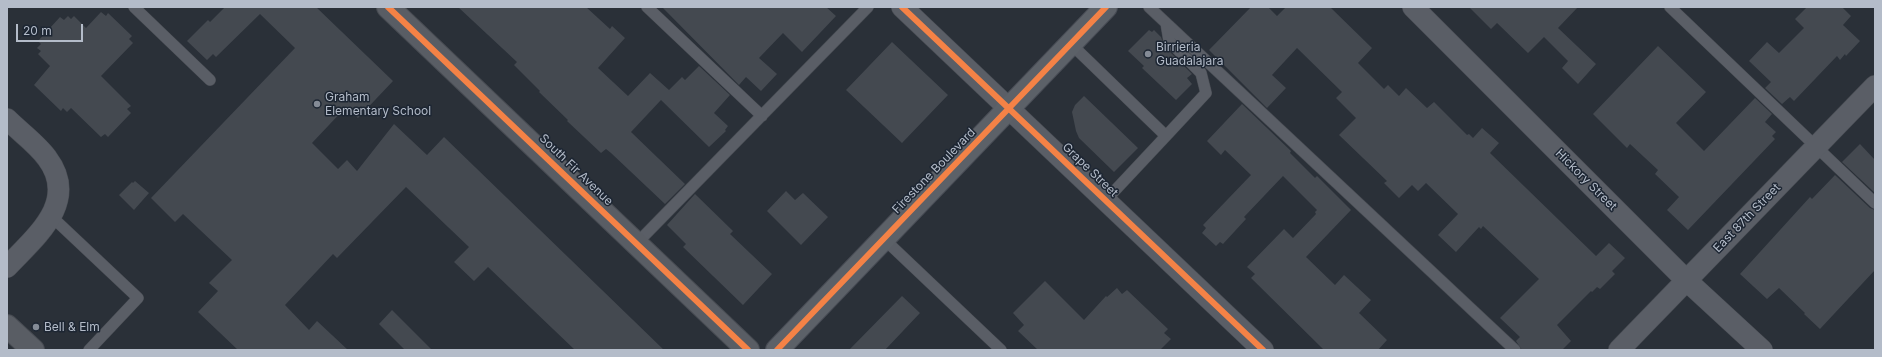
<!DOCTYPE html>
<html>
<head>
<meta charset="utf-8">
<style>
  body { margin:0 }
  #map { position:relative; width:1882px; height:357px; overflow:hidden; background:#2a3038; font-family:Inter,sans-serif }
  canvas { display:block }
  .frame { position:absolute; inset:0; border:8px solid #b4bcc9; pointer-events:none }
  .scale { position:absolute; left:16px; top:24px; width:67px; height:18px; box-sizing:border-box; border:2px solid #b4bcc9; border-top:0; padding-left:5px; font-size:12px; line-height:14px; white-space:nowrap; color:#b4bcc9; -webkit-text-stroke:3px #1d2633; paint-order:stroke }
</style>
</head>
<body>
<div id="map">
<canvas width="1882" height="357"></canvas>
<div class="frame"></div>
<div class="scale">20 m</div>
</div>
<script>
const ctx = document.querySelector('canvas').getContext('2d');
ctx.lineJoin = 'round';
function fillPath(path, color) { ctx.fillStyle = color; ctx.fill(path, 'evenodd'); }
function trace(path, color, width, dash) { ctx.strokeStyle = color; ctx.lineWidth = width; ctx.lineCap = dash ? 'butt' : 'round'; ctx.setLineDash(dash || []); ctx.stroke(path); }
function label(font, color, halo, rows, align = 'center') {
  ctx.font = font + ' Inter,sans-serif'; ctx.lineWidth = 3; ctx.setLineDash([]); ctx.textBaseline = 'middle'; ctx.strokeStyle = halo; ctx.fillStyle = color; for (const [text, x, y, turn = 0] of rows) {
    ctx.save(); ctx.translate(x, y); ctx.rotate((+turn || 0) * Math.PI / 180); ctx.textAlign = isNaN(turn) ? turn : align; if (halo) ctx.strokeText(text, 0, 0); ctx.fillText(text, 0, 0); ctx.restore();
  }
}
const building = new Path2D(`
  M225,7H316L393,81L358,118L346,107L312,143L338,169L347,160L357,171L394,124L427,155L444,137L664,350H575L488,267L474,281L454,262L469,247L406,187L337,258L333,254L285,305L309,330L317,321L348,350H238L198,312L218,291L209,283L232,260L183,214L175,222L151,198L295,48L260,14L216,57L213,54L207,60L187,41L208,20L210,22Z
  M458,7H586L610,29L612,26L625,38L598,68L628,96L650,73L669,90L682,77L685,80L699,66L730,95L714,113L728,126L725,130L726,131L709,147L661,100L631,132L685,184L665,204L611,153L606,149L601,153L567,121L568,120L539,92L540,91L514,65L517,62Z
  M662,7H826L836,16L802,52L783,33L759,58L777,74L761,91L746,77L739,85Z
  M1251,7H1268L1277,16L1286,7H1330L1372,48L1358,63L1384,89L1388,85L1399,96L1406,88L1427,108L1434,102L1467,135L1469,134L1473,138L1482,128L1499,143L1490,153L1596,256L1609,243L1625,258L1612,271L1615,274L1600,289L1597,287L1592,292L1591,291L1557,325L1571,341L1562,350H1522L1516,341L1520,337L1500,318L1539,279L1483,226L1481,229L1479,227L1456,252L1438,235L1458,214L1426,183L1418,191L1412,185L1399,198L1384,183L1387,181L1339,135L1356,118L1336,98L1342,92L1297,48L1272,75L1286,88L1267,108L1209,50Z
  M1469,7H1578L1558,28L1596,64L1578,84L1562,68L1568,61L1544,37L1528,53L1497,23L1491,29Z
  M1807,7H1842L1851,16L1843,25L1860,41L1846,56L1845,54L1840,60L1837,56L1794,101L1790,97L1782,104L1765,88L1771,82L1749,61L1767,42L1779,53L1804,28L1795,19Z
  M101,12L106,16L108,13L132,36L129,39L133,43L101,76L131,106L127,109L131,113L108,137L105,134L101,137L71,108L67,112L63,108L61,111L34,85L50,66L38,54L41,51L37,48L41,44L38,41L60,17L64,20L68,16L71,19L74,16L86,28Z
  M1149,30L1152,32L1154,30L1161,37L1164,46L1192,74L1187,78L1192,84L1176,100L1142,68L1144,66L1128,51Z
  M892,42L948,95L902,143L846,90Z
  M1658,46L1706,92L1676,123L1704,151L1755,98L1772,114L1765,122L1776,132L1772,136L1775,139L1688,230L1667,210L1679,197L1655,174L1658,170L1630,144L1627,148L1593,114Z
  M1084,96L1138,148L1114,172L1079,138L1076,131L1072,112L1075,105Z
  M1242,104L1291,151L1290,153L1315,178L1317,176L1351,210L1306,257L1335,285L1344,275L1371,300L1359,313L1387,340L1378,350H1324L1251,278L1255,274L1247,267L1284,229L1293,238L1316,214L1315,212L1317,210L1283,176L1244,217L1246,219L1223,244L1220,242L1216,246L1202,233L1206,228L1203,225L1251,175L1225,150L1221,155L1207,141Z
  M1860,144L1875,160V193L1842,162Z
  M1835,175L1870,208L1875,210V270L1820,329L1804,314L1805,313L1779,288L1767,299L1740,274L1810,197L1812,199Z
  M135,181L149,193L134,210L119,195L132,182L133,183Z
  M786,191L795,200L803,193L828,217L801,245L767,211Z
  M695,194L733,231L730,234L772,274L743,305L683,247L686,244L667,225Z
  M1045,281L1084,320L1106,296L1107,297L1117,288L1122,294L1127,290L1168,329L1164,333L1171,339L1160,350H1038L1018,331L1024,325L1013,313Z
  M902,296L920,313L885,350H849Z
  M392,310L432,350H405L379,324Z`);
const lane = new Path2D(`
  M134,7L210,80
  M647,7L762,116
  M1149,7L1515,350
  M1670,7L1875,203
  M1071,44L1166,136L1106,200
  M1166,136L1206,93L1201,73L1169,41L1166,23
  M51,216L138,298L89,350
  M884,239L1001,350
  M637,243L868,7`);
const street = new Path2D(`
  M902,7L1263,350
  M1413,7L1686,280L1762,350
  M7,119C20,132 37,144 47,158C80,202 35,237 7,267
  M1619,350L1875,86`);
const secondary = new Path2D(`
  M388,7L748,350
  M7,326L33,350`);
const primary = new Path2D(`
  M777,350L1106,7`);
const cycleway = new Path2D(`
  M388,7L748,350
  M902,7L1263,350
  M777,350L1106,7`);
const markers = [
  [1148,54,4,"#848b96"],
  [317,104,4,"#848b96"],
  [36,327,4,"#848b96"]
];
const poiNames = [
  ["Birrieria",1156,47],
  ["Guadalajara",1156,61],
  ["Graham",325,97],
  ["Elementary School",325,111],
  ["Bell & Elm",44,327]
];
const streetNames = [
  ["South Fir Avenue",576,170,44],
  ["Grape Street",1090,170,44],
  ["Firestone Boulevard",934,171,-46],
  ["Hickory Street",1586,180,45],
  ["East 87th Street",1747,218,-46]
];
fillPath(building, '#444950');
trace(lane, '#484c53', 12);
trace(street, '#484c53', 22);
trace(secondary, '#484c53', 24);
trace(primary, '#484c55', 24);
trace(lane, '#5a5e66', 11);
trace(street, '#5a5e66', 21);
trace(secondary, '#595d64', 22);
trace(primary, '#5c6168', 22);
trace(cycleway, '#f48246', 6);
for (const [x, y, r, color] of markers) { const dot = new Path2D(); dot.arc(x, y, r, 0, 2 * Math.PI); ctx.fillStyle = color; ctx.fill(dot); trace(dot, '#1d2633', 1.5); }
label('12px', '#b4bcc9', '#1d2633', poiNames, 'left');
label('12px', '#b4bcc9', '#1d2633', streetNames);
</script>
</body>
</html>
